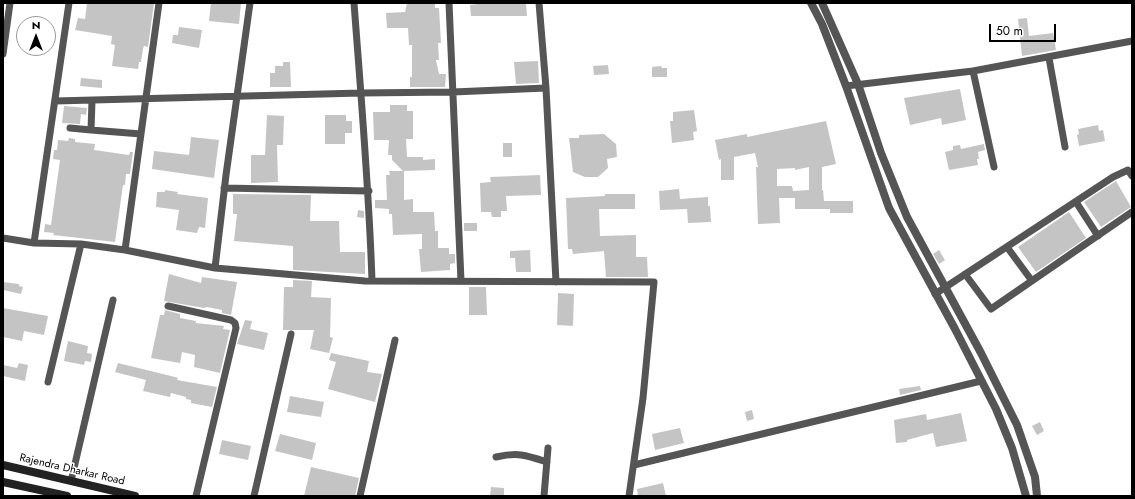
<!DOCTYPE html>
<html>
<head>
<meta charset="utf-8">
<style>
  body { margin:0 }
  #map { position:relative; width:1135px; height:499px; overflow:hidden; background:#fff; font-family:Jost,sans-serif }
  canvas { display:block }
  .frame { position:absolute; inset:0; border:4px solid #000; pointer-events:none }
  .north { position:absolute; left:16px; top:16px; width:40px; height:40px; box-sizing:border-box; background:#fff; border:1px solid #999; border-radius:50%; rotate:0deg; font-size:11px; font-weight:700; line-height:16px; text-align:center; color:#000 }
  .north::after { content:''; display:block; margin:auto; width:14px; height:18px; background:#000; clip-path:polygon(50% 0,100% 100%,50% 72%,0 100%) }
  .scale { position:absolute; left:989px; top:24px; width:67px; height:18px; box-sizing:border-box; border:2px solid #000; border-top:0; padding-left:5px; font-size:12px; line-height:14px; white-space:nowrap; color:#000; -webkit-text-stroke:3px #fff; paint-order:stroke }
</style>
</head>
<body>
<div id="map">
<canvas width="1135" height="499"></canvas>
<div class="frame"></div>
<div class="north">N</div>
<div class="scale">50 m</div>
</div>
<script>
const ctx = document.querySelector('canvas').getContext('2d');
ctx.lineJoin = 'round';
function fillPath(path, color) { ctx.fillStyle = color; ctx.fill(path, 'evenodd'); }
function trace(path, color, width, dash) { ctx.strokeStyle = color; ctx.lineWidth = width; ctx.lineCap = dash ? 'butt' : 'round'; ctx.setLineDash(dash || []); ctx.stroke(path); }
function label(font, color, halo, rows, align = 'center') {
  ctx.font = font + ' Jost,sans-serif'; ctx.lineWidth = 3; ctx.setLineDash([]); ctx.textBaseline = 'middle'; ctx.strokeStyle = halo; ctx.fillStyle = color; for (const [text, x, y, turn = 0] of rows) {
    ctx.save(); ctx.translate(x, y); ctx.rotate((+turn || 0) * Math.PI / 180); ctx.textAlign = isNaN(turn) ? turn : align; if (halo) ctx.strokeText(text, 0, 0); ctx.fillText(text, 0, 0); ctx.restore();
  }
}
const building = new Path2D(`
  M87,3H154L148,47L144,46L143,49L141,62H139L138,69L112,66L115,45L111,44L112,36L75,30L78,18L85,19Z
  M211,3H241L239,24L209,21Z
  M407,3H435V8H439L441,43H438L439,60H436L439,74H446L445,87H410V77H412V45H409L408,28H387L386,13L405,12Z
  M485,3H526L527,16H471L470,5Z
  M1027,18L1029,36L1053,33L1056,50L1022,56L1018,19Z
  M179,27L202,30L199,48L172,43L173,35H178Z
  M538,61L539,83L516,84L514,62Z
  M283,62H290L291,87H270V73H275V66H283Z
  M608,65L609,74L594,75L593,66Z
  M661,66L662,68H667V77H652V67Z
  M81,78L102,80V88L80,86Z
  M960,89L966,120L942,125L941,118L910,125L904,98Z
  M390,105H407V111H413V139H406L407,157H423V160L435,159V170L404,171V200L413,199V212H434L435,231H438V248H449V254H455V263L450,264V270L421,272L419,249H422V234L393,235L392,214H389V209L375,208V200H387L386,175H390L389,171H403L392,160V155H388L389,140H374L373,112H390Z
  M64,106L87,108L86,115L81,114L80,124L62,123Z
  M694,110L697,131L693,132L694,140L672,143L670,121H673V112Z
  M267,115L284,116L283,145H277L278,182L251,183V155H265Z
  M325,115H346V121H352V133H345V144H325Z
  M826,121L836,164L822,167V190H823L824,201H853V213H830V209H795V198H779L780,223L758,224L756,167H758L755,153L734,157V180H721V159L719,160L715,140L747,134V137ZM809,167V190L793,191L792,186H777V169L795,168V170Z
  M1098,125L1099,131L1103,130L1105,141L1079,146L1077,135L1079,134L1078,129Z
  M604,134L616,144L617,157L607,159L608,168L598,177H585L573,172L569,138H579V135Z
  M191,137L219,140L214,178L152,169L154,151L189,155Z
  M69,138L75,139V142L95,144L94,150L129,155L130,152H133L130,174H126L125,185H123L115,242L53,235L54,233L44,232L45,224L51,225L60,160L53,159L54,150H57L58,140L68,141Z
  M503,143H512V157H503Z
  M984,144L985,150L978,152L979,159H977L978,165L949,170L945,152L953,150V146L960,145L961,149Z
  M540,175L541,195L506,196L507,211H501V217H492L491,212H481L480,183L491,182L490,177Z
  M1116,181L1131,207L1101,227L1084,202Z
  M679,189L680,199L708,197V206H710L711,222L688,223L687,209L660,210L659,191Z
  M165,190L178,192L177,194L208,198L205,228L199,227L197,233L176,230L179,210L156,207L157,192H165Z
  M233,194L311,195L310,221H339L340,252H365V274L293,270V246L234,241L237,214H233Z
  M605,194H635V209H599L600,236L636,235V257H647L648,277H606L604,251L573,254L572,249H568L566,198L605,196Z
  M358,210L364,211V218L357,217Z
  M1069,212L1086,238L1036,272L1018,247Z
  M464,223H477V231H464Z
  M530,250L531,272H516L515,258H510V251Z
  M939,250L945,260L939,264L933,254Z
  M169,274L201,283L202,277L237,282L231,315L222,313V310L207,307L204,308L164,301Z
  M293,280L312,281L311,297L331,298L330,337L333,338L329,353L310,349L314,330H283L284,287H293Z
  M3,282L19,284V286L23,287L21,294L3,290Z
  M469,287H486L487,315H469Z
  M558,293L574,294L573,326L557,325Z
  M3,308L48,316L44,335L24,331L22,341L3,337Z
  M165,310L180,314V318L196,321V323L224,326L223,329L230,330L220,373L194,367L195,355L182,352L180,363L151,358L160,315H164Z
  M245,320L252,321L250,329L268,333L264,350L237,344Z
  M68,341L88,346L87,353L92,354L91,362L85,361L84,365L64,361Z
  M331,353L369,361L367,372L382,374L375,402L328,389L336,362L329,360Z
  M19,363L28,365L25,381L3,376V365L17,368Z
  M118,363L175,377L178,378L177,380L217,387L212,407L191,403V400L186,399V397L171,393L170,397L143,391L146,380L115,372Z
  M920,386L921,390L900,395L899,389Z
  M290,396L324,402L321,417L287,412Z
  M752,410L754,419L747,421L745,412Z
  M961,413L967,441L936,447L933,433L907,440V442L896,443L894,420L926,414L927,420Z
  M1040,422L1044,431L1037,435L1032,426Z
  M680,428L684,443L655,450L652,434Z
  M280,434L316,443L312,460L275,451Z
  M222,440L251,446L248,460L219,454Z
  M311,467L359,478L355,496H304Z
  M663,483L666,496H638L637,489Z
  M491,487L504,488V496H490Z`);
const minor = new Path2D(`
  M354,3C361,96 369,188 372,281
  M449,3L461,281
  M539,3L546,88L556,282
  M3,54L10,3
  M1049,58L1065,147
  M973,71L994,167
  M846,86L973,71L1132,41
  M55,101L361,93L453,92L546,88
  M92,101L91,130L141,134
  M70,128L91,130
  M224,188L369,191
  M1076,202L1098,236
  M3,238L34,243L81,244L125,250L215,268L226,175L250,3
  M34,243L69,3
  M1007,247L1032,281
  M125,250L159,3
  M215,268L365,281L654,282L643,398L629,496
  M965,274L991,309L1132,212
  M935,294L1113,177L1128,170L1132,176
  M168,306L231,320L235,323L236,328L196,496
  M48,382L81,244
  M496,457C518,452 526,455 547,462
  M634,465L981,381
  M71,481L113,300
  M254,496L291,334
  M360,496L395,340
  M544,496L548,448`);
const tertiary = new Path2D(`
  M811,3L822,24L846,86L889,208L955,329L996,409L1012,448L1026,496
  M822,3L858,84L881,153L907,217L981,353L1017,425L1035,477L1037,496`);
const secondary = new Path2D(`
  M3,465L135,496
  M3,482L67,496`);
const streetNames = [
  ["Rajendra Dharkar Road",72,470,13]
];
fillPath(building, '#c4c4c4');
trace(minor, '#555', 7);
trace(tertiary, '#555', 8);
trace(secondary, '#222', 8);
label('11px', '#000', '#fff', streetNames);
</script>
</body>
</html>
